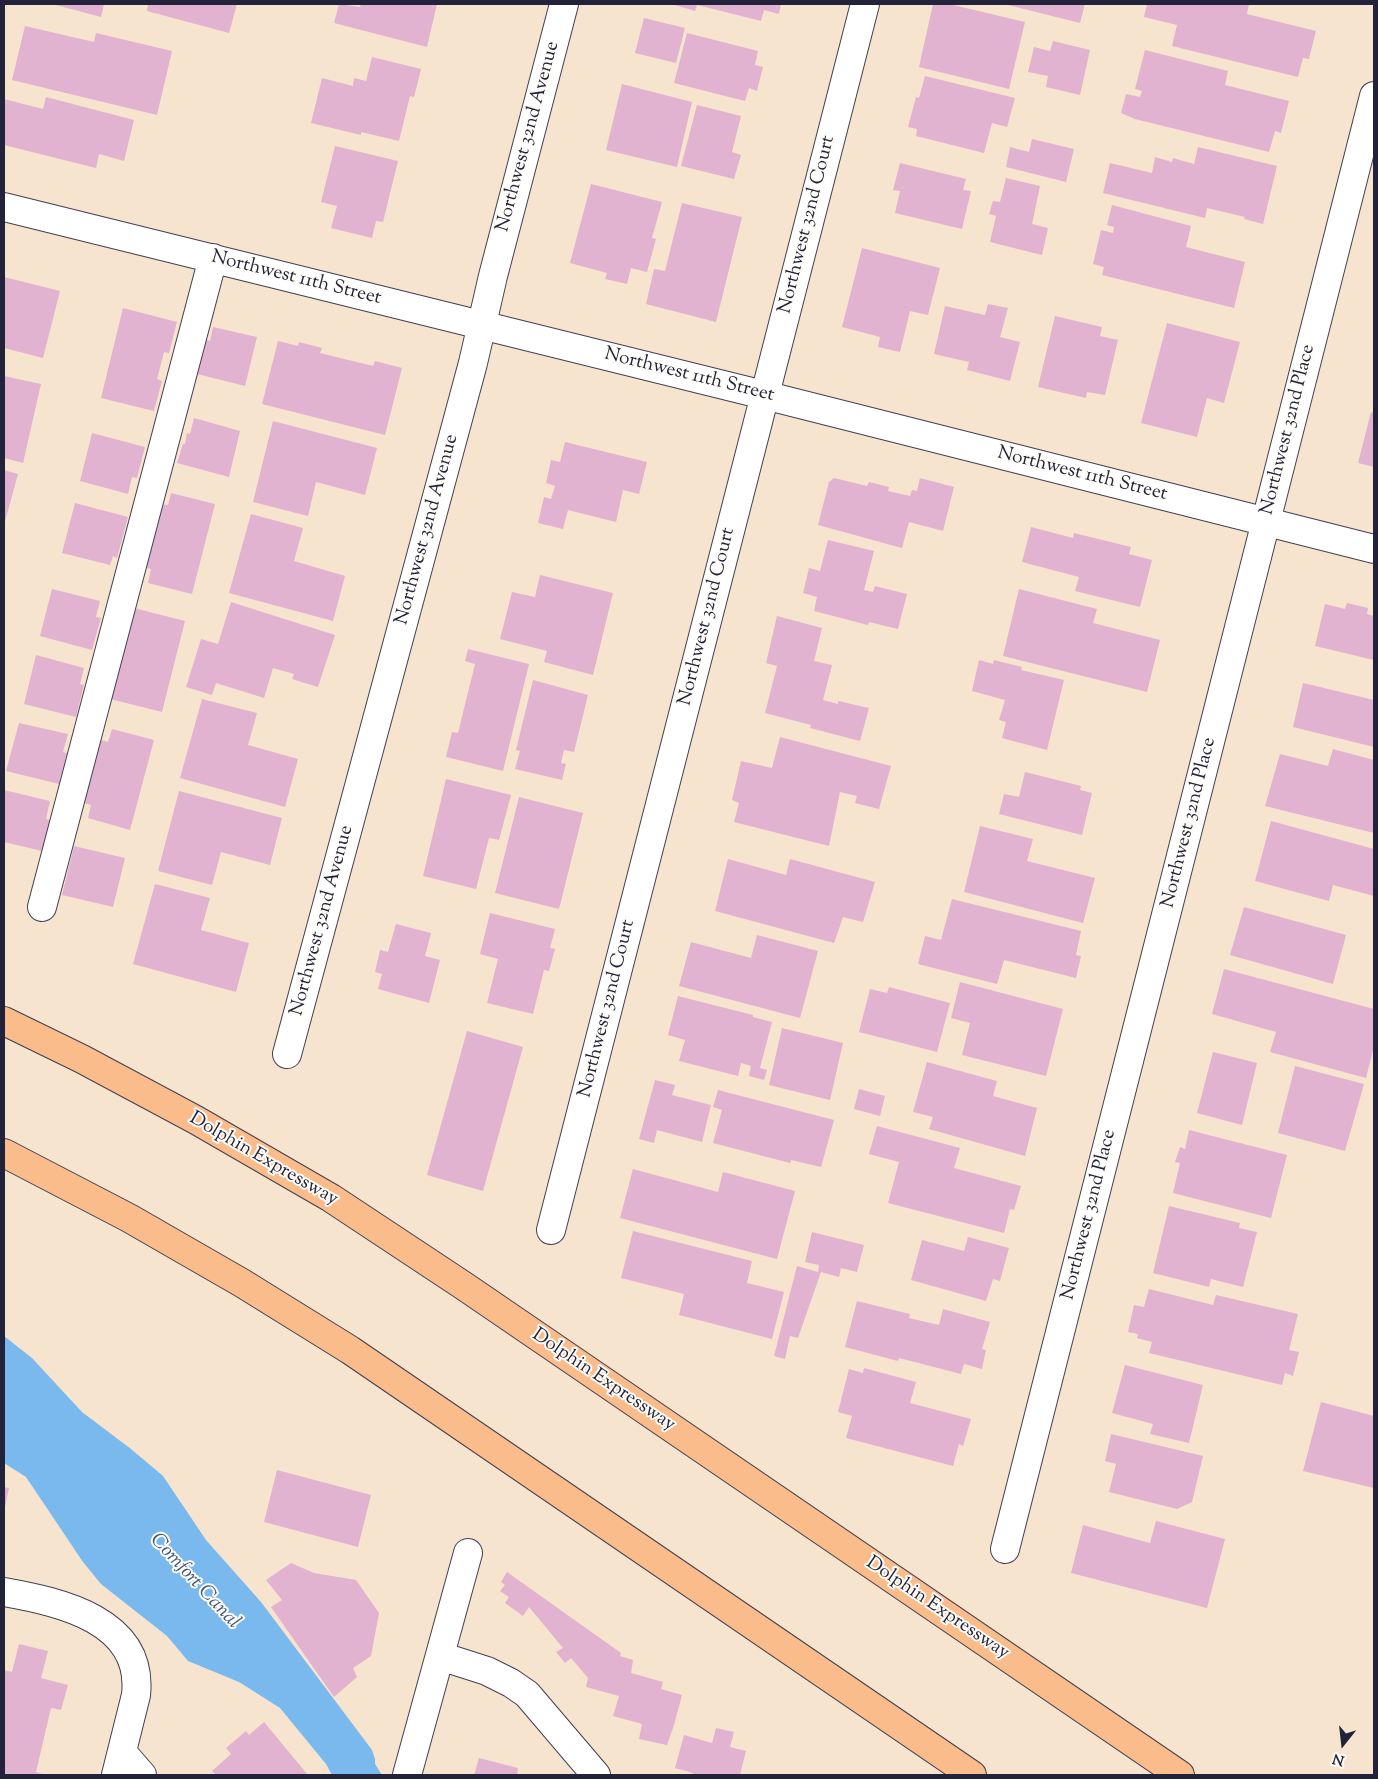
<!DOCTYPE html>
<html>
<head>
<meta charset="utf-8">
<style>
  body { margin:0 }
  #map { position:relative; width:1378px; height:1779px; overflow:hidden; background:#f7e4ce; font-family:"Sorts Mill Goudy",serif }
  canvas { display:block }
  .frame { position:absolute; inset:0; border:5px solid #22223b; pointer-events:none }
  .north { position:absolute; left:1318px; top:1719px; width:50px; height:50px; -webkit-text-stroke:4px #fdfcf7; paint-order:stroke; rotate:196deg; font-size:14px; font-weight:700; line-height:20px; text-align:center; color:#22223b }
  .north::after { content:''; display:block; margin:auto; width:18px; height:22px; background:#22223b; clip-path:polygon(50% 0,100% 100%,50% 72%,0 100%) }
</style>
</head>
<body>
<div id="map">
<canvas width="1378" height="1779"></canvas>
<div class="frame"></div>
<div class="north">N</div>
</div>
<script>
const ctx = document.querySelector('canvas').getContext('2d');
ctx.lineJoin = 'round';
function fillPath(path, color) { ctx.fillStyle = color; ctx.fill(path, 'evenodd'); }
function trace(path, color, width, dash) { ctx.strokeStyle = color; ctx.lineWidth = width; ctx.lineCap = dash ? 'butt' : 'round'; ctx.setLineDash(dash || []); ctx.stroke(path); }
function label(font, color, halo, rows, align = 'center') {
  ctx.font = font + ' "Sorts Mill Goudy",serif'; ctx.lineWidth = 4; ctx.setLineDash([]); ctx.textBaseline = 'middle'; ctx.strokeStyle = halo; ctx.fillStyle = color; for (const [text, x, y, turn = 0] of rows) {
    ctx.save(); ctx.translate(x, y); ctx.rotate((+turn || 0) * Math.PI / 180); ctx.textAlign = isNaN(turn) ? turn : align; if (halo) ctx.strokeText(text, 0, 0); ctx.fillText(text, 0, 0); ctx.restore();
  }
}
const water = new Path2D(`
  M4,1336L32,1358L82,1412L131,1449L163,1476L206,1540L261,1602L372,1750L375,1759V1764L382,1775H332L326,1764L280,1708L239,1682L188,1661L167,1636L101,1584L83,1562L26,1477L4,1463Z`);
const building = new Path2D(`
  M52,4H104L101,17Z
  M148,4H237L229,33L147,11Z
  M339,4L360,7L361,4H437L427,47L334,23Z
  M671,4H781L779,14L764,10L761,21L697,5L695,11Z
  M933,4H949L1025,22L1009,89L919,67Z
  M1004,4H1085L1080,23Z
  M1147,4H1249L1247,14L1316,31L1309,59L1303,58L1298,77L1172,46L1177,25L1144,17Z
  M644,18L685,28L676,63L635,53Z
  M25,26L94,42L96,33L172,51L157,115L12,80Z
  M687,33L758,51L755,65L763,67L757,91L749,88L745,101L674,83Z
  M1053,41L1090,50L1080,95L1046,87L1048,76L1028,72L1034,47L1050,51Z
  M1145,50L1228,71L1225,85L1289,101L1281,133L1275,131L1269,152L1135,119L1121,113L1126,94L1140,97L1142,91L1135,89Z
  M372,57L421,69L414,97L410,96L399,141L361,132V135L311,123L322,78L353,86L354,78L366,81Z
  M925,76L1015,98L1007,127L992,123L984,153L916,136L917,129L908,127L916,97L919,98Z
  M622,84L692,102L677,167L606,150Z
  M46,97L134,120L124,161L99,154L96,168L4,145V99L43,109Z
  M697,105L741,116L732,152L741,155L734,179L681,166Z
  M1032,139L1074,149L1066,182L1006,167L1010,147L1029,152Z
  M335,146L398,161L383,222L376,221L372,238L331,228L337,206L321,202Z
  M1198,147L1277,166L1263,224L1244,219L1245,217L1207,208L1205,218L1103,193L1110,163L1152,173L1155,157L1172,162L1173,158L1194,164Z
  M900,163L966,179L963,190L971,191L962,229L895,213L900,191L893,190Z
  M1006,178L1040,186L1032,224L1048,228L1042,255L990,242L996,216L989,214L993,201L1000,202Z
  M591,184L662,202L652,238L656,239L647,272L631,268L627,284L605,279L607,273L570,263Z
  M682,203L742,217L716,322L646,304L654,269L665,271Z
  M1112,205L1191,226L1186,247L1245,262L1234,308L1102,275L1104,267L1093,264L1101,230L1113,233L1114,227L1107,225Z
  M862,248L940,268L928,315L910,311L900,352L878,347L880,337L842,327Z
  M4,277L60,291L43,358L4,348Z
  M988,304L1008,308L1000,337L1020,342L1010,381L967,370L969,362L934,354L945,306L985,315Z
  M123,308L177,322L169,353L164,352L157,379L162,381L154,411L101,398Z
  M1055,316L1102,327L1100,336L1118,340L1105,395L1087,392L1086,398L1038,387Z
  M1167,323L1240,342L1224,403L1207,398L1197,437L1141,423Z
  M213,327L257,337L245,386L197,374L205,340L210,341Z
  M278,341L298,346L299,342L322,348L320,353L373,366L375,361L402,368L385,435L262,404Z
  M4,376L41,384L23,463L4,458Z
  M1371,412L1374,413V467L1358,463Z
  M194,418L240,431L229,477L177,463L183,444H185L187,433L190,434Z
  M273,421L377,448L365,495L316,482L308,516L253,502Z
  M92,433L145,447L137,478L132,477L128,494L80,481Z
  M565,442L647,462L639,494L623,490L616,522L568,510L563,529L538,523L544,497L551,499L555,486L546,483L551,460L560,462Z
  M4,470L18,474L4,525Z
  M834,478L867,486L869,482L889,487L888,491L910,496L912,490L917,491L920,478L954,487L943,531L909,522L902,548L818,525L829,482Z
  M171,493L215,504L192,594L148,583L151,569L144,567L160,504L168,505Z
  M75,503L128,517L117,558L113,556L110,565L62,553Z
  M251,514L303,528L294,561L345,576L333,621L229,593Z
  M1031,527L1073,538L1074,533L1131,547L1129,554L1152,560L1140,607L1075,591L1079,577L1022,562Z
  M828,540L874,551L864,590L873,592L875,586L907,594L898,629L869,622L868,625L814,611L817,597L803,593L809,568L820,571Z
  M540,575L613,593L593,675L544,662L547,651L500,639L512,592L535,597Z
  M52,589L100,601L96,617L101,618L92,650L40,636Z
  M1019,589L1097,609L1093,623L1160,640L1147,692L1003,656Z
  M231,602L335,635L318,687L292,679L294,674L273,668L264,698L216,683L212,695L186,687L201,639L218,644Z
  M1347,603L1368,608L1367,614L1374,616V660L1315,646L1325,604L1345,609Z
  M134,608L185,621L162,712L110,699Z
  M777,616L822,628L814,661L832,665L823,700L838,704V701L869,708L860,741L810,728L811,725L765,713L777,666L766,663Z
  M468,649L529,664L503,771L446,757L452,732L458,733L475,664L465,661Z
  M36,655L84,668L80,684L84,685L76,717L24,704Z
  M979,660L993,664L994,660L1022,667L1021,670L1064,680L1047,750L1002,738L1006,722L999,720L1005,700L972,691Z
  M533,680L588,695L574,752L564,750L561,763L566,764L562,780L515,769L520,751L516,750Z
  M1303,683L1374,700V747L1293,727Z
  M202,699L257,713L248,745L298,759L285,807L180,778Z
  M19,723L68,734L63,752L67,753L59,784L6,771Z
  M112,729L154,740L130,830L88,818L91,805L84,803L101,740L108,742Z
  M780,737L891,766L879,809L855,803L857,796L840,792L829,846L734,822L739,803L732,800L741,761L772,768Z
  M1333,749L1374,760V833L1265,806L1280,754L1328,766Z
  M1025,772L1081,786L1080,790L1092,793L1082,835L999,814L1004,794L1019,797Z
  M446,779L511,795L499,840L489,838L476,889L423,876Z
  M4,790L50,801L46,819L50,820L42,851L4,842Z
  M179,791L282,818L270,865L221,852L212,885L158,871Z
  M519,797L583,813L559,909L495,893Z
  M1271,821L1374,849V896L1333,885L1329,901L1255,881Z
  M980,826L1033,839L1027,861L1095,878L1083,923L964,892Z
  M74,846L125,858L113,907L62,895Z
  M728,859L786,875L790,859L875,882L863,922L843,917L834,943L715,911Z
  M155,884L210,898L201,930L249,943L236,992L133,964Z
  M952,899L1081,931L1076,955L1081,956L1076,978L1004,960L997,984L918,964L925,936L941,940Z
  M1244,907L1346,935L1333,984L1230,955Z
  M490,913L555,929L550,948L555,949L549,971L544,970L533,1014L487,1003L498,959L480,954Z
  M396,924L431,933L425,956L440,960L429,1003L378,989L382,974L375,972L380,950L388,952Z
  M757,935L818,951L800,1018L679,986L691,942L751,958Z
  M1224,969L1374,1009V1046L1366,1078L1270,1052L1276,1032L1212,1014Z
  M960,982L1063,1009L1046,1076L962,1055L970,1023L951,1018Z
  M889,987L950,1003L937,1052L859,1032L870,989L887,993Z
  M678,996L753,1015V1017L772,1022L760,1068L767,1070L764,1080L749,1076L751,1066L741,1063L738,1076L679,1061L685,1040L668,1035Z
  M782,1028L843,1043L830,1100L769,1085Z
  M467,1031L523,1047L483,1191L427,1175Z
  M1213,1052L1257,1063L1242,1125L1197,1113Z
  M927,1062L997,1081L993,1096L1037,1108L1025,1156L929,1129L933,1117L913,1112Z
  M1295,1066L1364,1084L1345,1151L1278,1133Z
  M655,1080L675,1085L672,1095L711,1105L702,1142L657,1130L654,1143L639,1139Z
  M859,1089L885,1096L880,1116L854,1109Z
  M718,1090L834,1120L821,1167L791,1160L790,1163L713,1143L722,1110L713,1107Z
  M877,1126L960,1148L954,1168L1021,1186L1014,1210L1010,1209L1004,1233L888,1203L899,1162L869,1154Z
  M1189,1130L1287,1155L1271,1218L1173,1193L1180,1163L1175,1162L1180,1147L1185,1149Z
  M633,1169L718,1192L723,1172L795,1191L777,1259L620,1218Z
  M1169,1206L1240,1223L1239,1228L1257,1232L1243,1287L1211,1279L1209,1287L1153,1273Z
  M633,1231L752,1261L747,1283L784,1292L772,1339L679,1315L684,1294L621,1278Z
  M812,1232L864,1245L857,1272L841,1268L839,1277L821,1272L798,1338L790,1336L785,1359L774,1356L797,1266L818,1272L819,1265L805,1262Z
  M968,1237L1009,1248L1000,1281L993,1279L986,1301L911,1280L922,1240L964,1251Z
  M1149,1289L1213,1305L1216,1295L1298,1314L1289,1350L1299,1352L1293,1376L1285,1373L1282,1385L1149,1353L1152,1342L1137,1338L1138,1334L1128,1332L1134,1305L1144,1307Z
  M857,1301L910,1314L909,1318L939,1325L943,1309L990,1322L982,1349L986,1350L982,1369L964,1364L961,1374L899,1358L898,1361L845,1347Z
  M1125,1365L1203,1385L1189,1443L1150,1434L1153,1424L1112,1413Z
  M864,1368L916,1382L910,1403L971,1419L963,1446L959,1444L953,1466L846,1438L852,1416L838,1412L849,1369L863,1373Z
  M1321,1402L1374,1416V1488L1303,1471Z
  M1111,1434L1203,1456L1192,1502L1177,1509L1109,1492L1116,1464L1105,1461Z
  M277,1470L371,1495L358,1547L264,1522Z
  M4,1487L9,1488L5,1507H4Z
  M1156,1521L1225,1539L1207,1608L1071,1573L1083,1525L1150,1543Z
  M291,1563L314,1573L356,1580L379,1613L371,1656L353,1668L357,1677L334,1697L271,1607L282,1600L266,1580Z
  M507,1572L621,1653L620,1656L633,1660L631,1673L663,1682L661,1689L682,1695L674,1725L667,1745L639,1739L642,1724L613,1716L619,1696L586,1687L588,1678L571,1658L565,1663L556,1652L563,1648L529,1607L523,1616L505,1603L509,1597L500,1591L505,1585L501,1582Z
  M19,1644L48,1651L41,1678L68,1685L61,1710L51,1708L36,1772L45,1775H4V1670L12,1672Z
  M264,1722L308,1775H216L212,1771L231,1754L226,1748L246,1731L249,1735Z
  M716,1728L734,1732L730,1747L746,1751L740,1775H692L693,1773L675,1768L684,1735L712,1743Z
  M479,1758L518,1768L517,1775H474Z`);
const minor = new Path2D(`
  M4,207L764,395L1374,549
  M42,907L213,258
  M287,1054L473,363L493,276L564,4
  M551,1230L865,4
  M1005,1549L1374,96
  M4,1592C60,1602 144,1620 136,1695L116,1775
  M440,1656L487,1671L511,1683L527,1694L596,1775
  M122,1752L142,1775
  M407,1775L468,1553`);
const highway = new Path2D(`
  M4,1021L82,1059L196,1120L331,1198L464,1286L1180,1775
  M4,1153L129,1218L242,1283L350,1350L972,1775`);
const streetNames = [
  ["Northwest 32nd Avenue",529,137,-75],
  ["Northwest 32nd Court",808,225,-76],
  ["Northwest 11th Street",296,279,14],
  ["Northwest 11th Street",689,376,14],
  ["Northwest 32nd Place",1289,430,-76],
  ["Northwest 11th Street",1082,475,14],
  ["Northwest 32nd Avenue",428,530,-75],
  ["Northwest 32nd Court",708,617,-76],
  ["Northwest 32nd Place",1190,823,-76],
  ["Northwest 32nd Avenue",323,921,-75],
  ["Northwest 32nd Court",608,1009,-76],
  ["Dolphin Expressway",263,1160,30],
  ["Northwest 32nd Place",1090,1215,-76],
  ["Dolphin Expressway",603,1381,34],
  ["Dolphin Expressway",937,1609,34]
];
const waterNames = [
  ["Comfort Canal",194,1582,47]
];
fillPath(water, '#79b9ed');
fillPath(building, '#e1b3d0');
trace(minor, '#423f51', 30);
trace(highway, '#423f51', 30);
trace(minor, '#fff', 28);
trace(highway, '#f9bc8a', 28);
label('19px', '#22223b', '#fdfcf7', streetNames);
label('italic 20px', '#405779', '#fdfcf7', waterNames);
</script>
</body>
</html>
